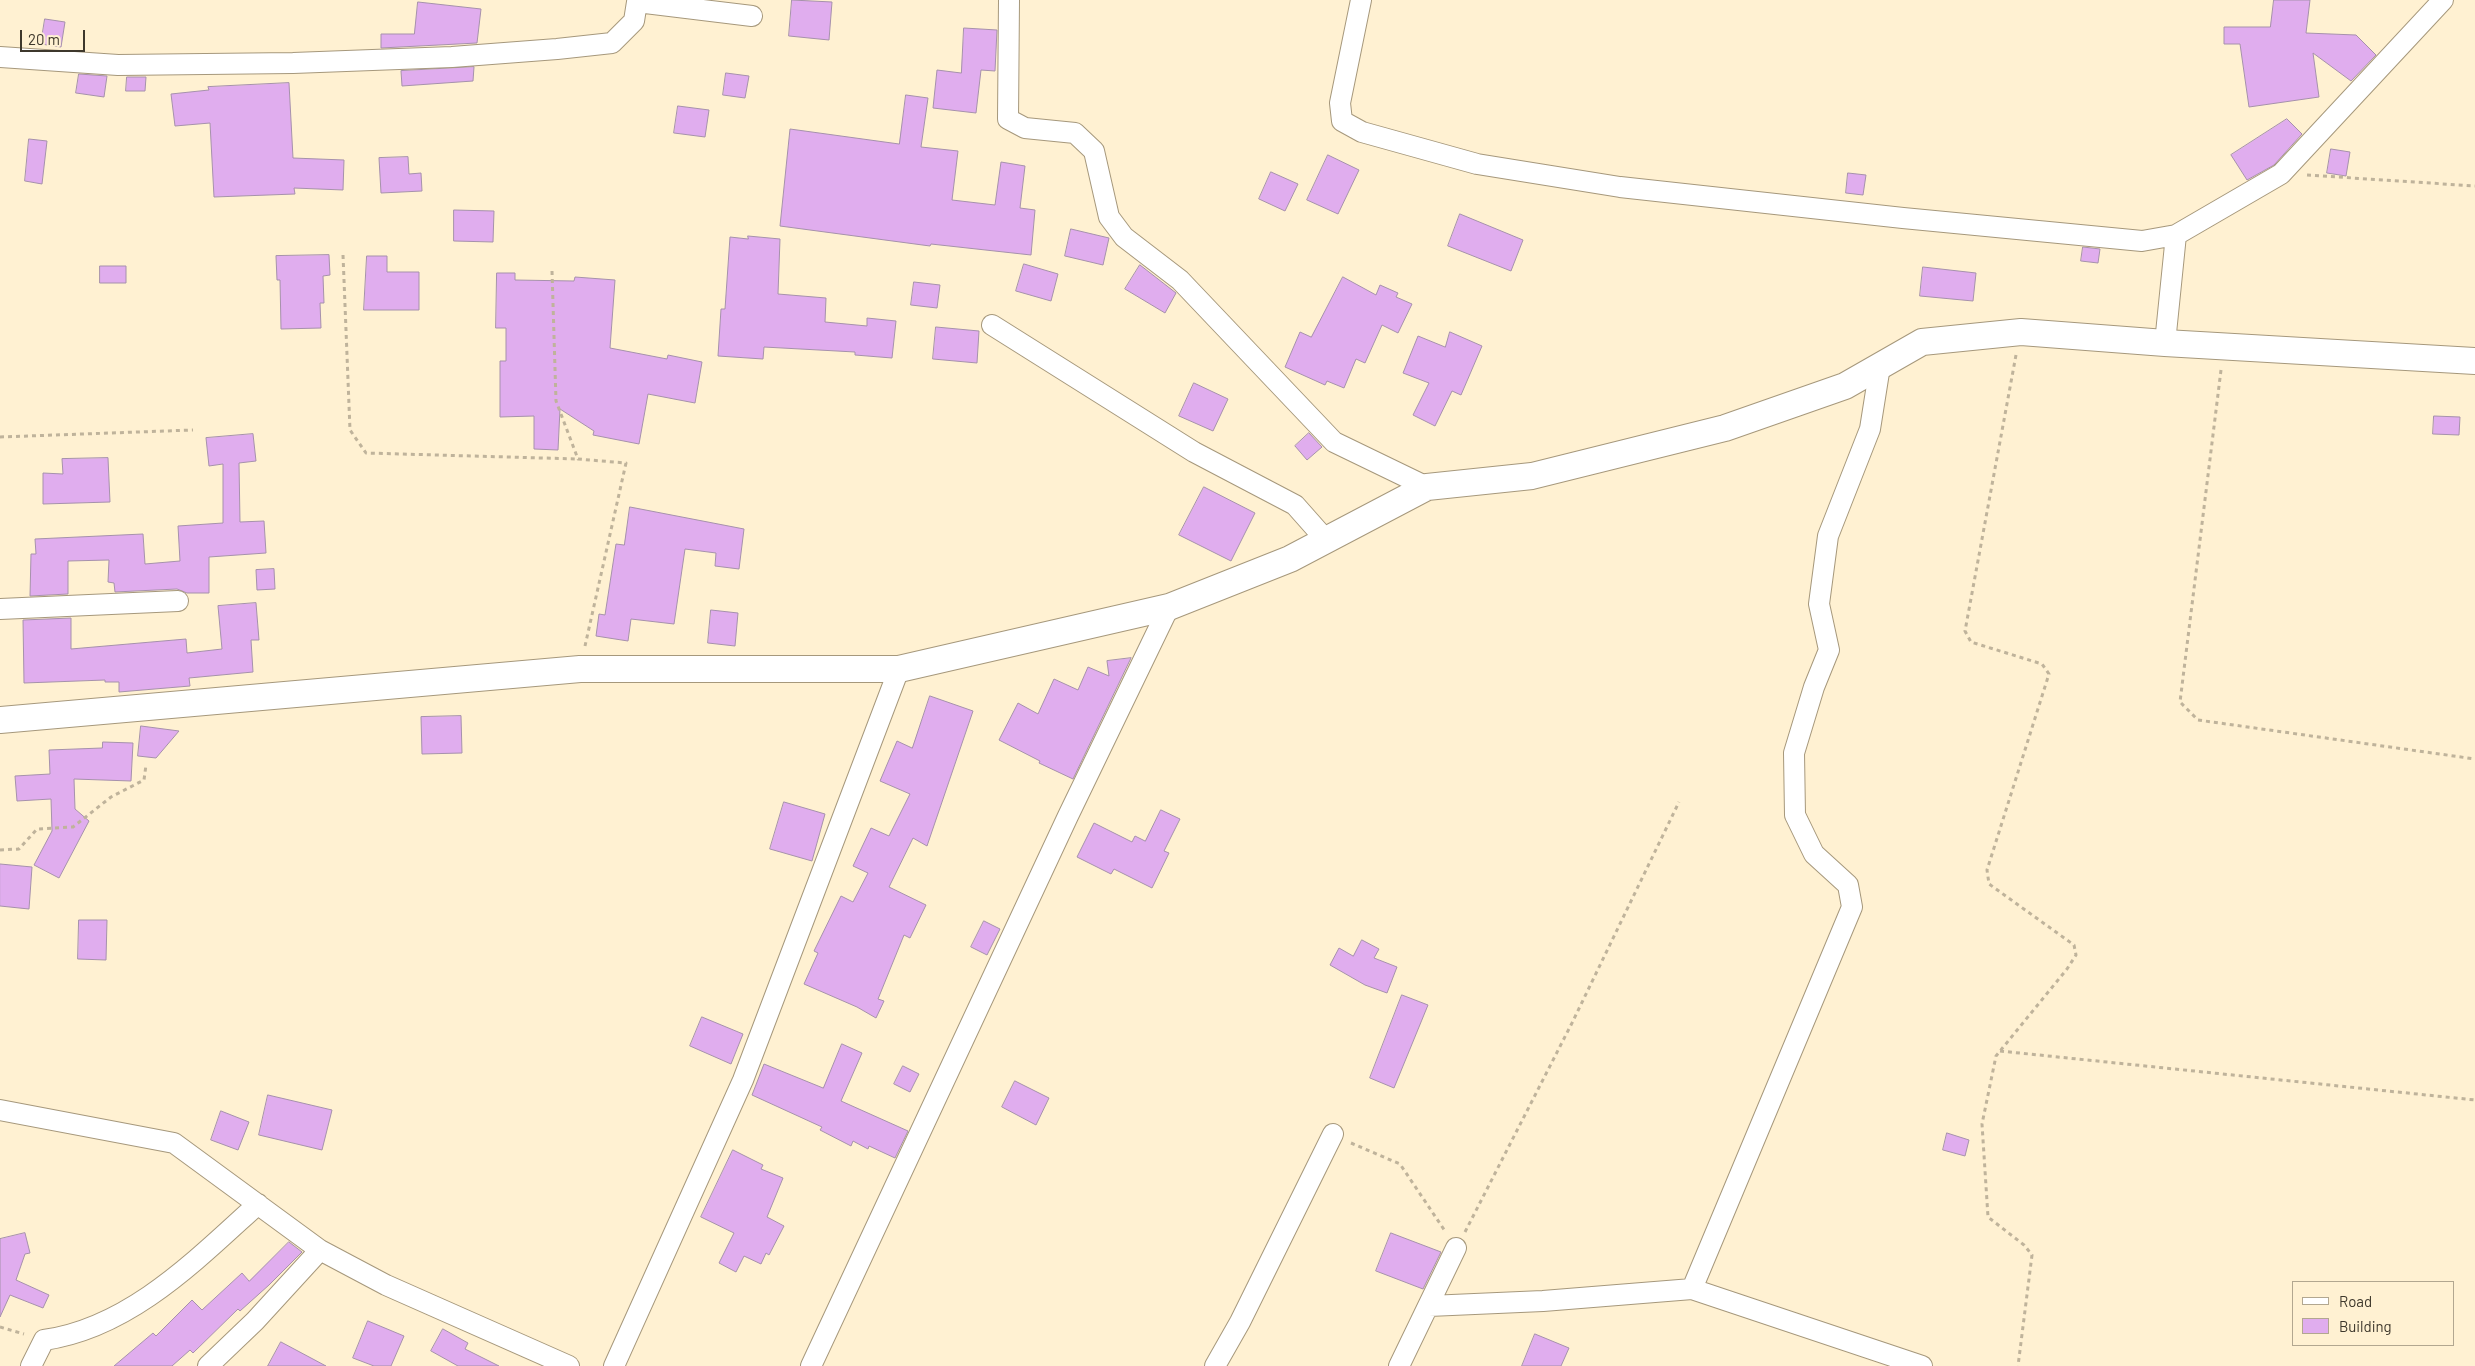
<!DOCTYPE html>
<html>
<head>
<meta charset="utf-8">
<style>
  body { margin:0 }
  #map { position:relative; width:2475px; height:1366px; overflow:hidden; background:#fff1d2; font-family:Barlow,sans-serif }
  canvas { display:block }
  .legend { position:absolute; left:2292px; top:1281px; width:162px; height:65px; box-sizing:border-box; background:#fff1d2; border:1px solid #b2a790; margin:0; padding:6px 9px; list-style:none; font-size:15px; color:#3e382c }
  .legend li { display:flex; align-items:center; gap:10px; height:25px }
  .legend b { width:25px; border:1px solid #b2a790 }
  .scale { position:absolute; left:20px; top:30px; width:65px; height:22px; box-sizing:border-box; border:2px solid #3e382c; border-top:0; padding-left:6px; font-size:15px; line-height:18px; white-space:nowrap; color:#3e382c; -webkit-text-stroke:4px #fff1d2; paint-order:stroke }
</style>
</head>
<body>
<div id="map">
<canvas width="2475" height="1366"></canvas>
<ul class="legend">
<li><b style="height:6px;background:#fff"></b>Road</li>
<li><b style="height:14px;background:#e0adee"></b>Building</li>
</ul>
<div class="scale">20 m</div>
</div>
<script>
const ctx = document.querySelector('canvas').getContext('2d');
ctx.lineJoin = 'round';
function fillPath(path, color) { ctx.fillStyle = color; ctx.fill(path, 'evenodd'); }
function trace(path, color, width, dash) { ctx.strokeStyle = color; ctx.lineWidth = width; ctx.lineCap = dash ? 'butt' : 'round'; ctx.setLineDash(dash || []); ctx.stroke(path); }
const building = new Path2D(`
  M792,0L832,2L829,40L789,36Z
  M2274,0H2310L2306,33L2356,35L2376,55L2351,81L2313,53L2319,97L2249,107L2240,44H2224V27H2270Z
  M418,2L481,9L477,43L381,48V34H414Z
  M45,19L65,22L61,47L41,44Z
  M964,28L997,30L995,71L981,70L976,113L933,108L937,70L961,73Z
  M474,67L473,81L402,86L401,71Z
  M726,73L749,76L745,98L723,95Z
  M79,74L107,76L104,97L76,93Z
  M127,77H146L145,91H126Z
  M289,83L293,158L344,160L343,190L294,188L295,194L214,197L210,123L175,126L171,94L209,90L208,87Z
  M906,95L928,98L921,147L958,151L952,200L995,205L1001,162L1025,166L1020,208L1035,210L1031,255L931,244L930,246L780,226L790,129L899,144Z
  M678,106L709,110L705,137L674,133Z
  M2287,119L2302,134L2274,165L2247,180L2231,155Z
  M29,139L47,141L42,184L25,181Z
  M2331,149L2350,152L2346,176L2327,173Z
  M1328,155L1359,170L1338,214L1307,200Z
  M408,157L409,174L421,173L422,191L381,193L379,158Z
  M1271,172L1298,184L1285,211L1259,199Z
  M1848,173L1866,175L1863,195L1846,193Z
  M454,210L494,211L493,242L454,241Z
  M1460,214L1523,240L1511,271L1448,246Z
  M1071,229L1109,238L1103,265L1065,256Z
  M748,236L780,239L778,294L826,298L825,322L867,326V318L896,321L892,358L855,355V352L764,347L763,359L718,356L721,309H725L730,237L748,239Z
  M2083,247L2100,249L2098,263L2081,261Z
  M329,255L330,275L323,276L324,303H320L321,328L281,329L280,280H277L276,256Z
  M367,256H387V272H419V310H364Z
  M1024,264L1058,274L1051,301L1016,291Z
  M1140,265L1176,293L1165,313L1125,289Z
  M100,266H126V283H100Z
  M1923,267L1976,273L1973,301L1920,296Z
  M497,273H515V280L574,281L575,277L615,280L610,348L667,359L668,355L702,362L695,403L648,394L639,444L593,435L594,431L560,409L558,450L534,449V416L500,417V361H506V328H496Z
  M1343,277L1376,295L1380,285L1398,293L1396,297L1412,304L1398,333L1382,325L1365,363L1356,359L1344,388L1327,381L1325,385L1285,367L1300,332L1311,337Z
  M914,282L940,285L937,308L911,305Z
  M936,327L979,331L977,363L933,359Z
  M1450,332L1482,346L1461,395L1452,391L1435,426L1413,415L1429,383L1403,373L1418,336L1445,347Z
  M1194,383L1228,399L1213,431L1179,416Z
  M2434,416L2460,417L2459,435L2433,434Z
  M1309,433L1322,447L1307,460L1295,446Z
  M253,434L256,461L239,463L240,522L264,521L266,553L209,557V593H187L177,589L115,592L114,583L108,582L109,560L68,561V594L30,596L31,554H36L35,539L143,534L145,564L180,561L178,526L223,523V464L209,466L206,438Z
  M108,458L110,502L43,504V473L63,474L62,459Z
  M1204,487L1255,513L1231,561L1179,535Z
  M630,507L744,529L739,569L715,566L716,553L685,549L674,624L631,619L628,641L596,636L599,614L605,615L616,544L624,545Z
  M274,569L275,589L257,590L256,570Z
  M256,603L259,640H251L253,672L189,678L190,686L119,692V682H105V680L24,683L23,620L71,618V649L186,639L187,653L222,649L218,606Z
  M711,610L738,613L735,646L708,643Z
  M1131,658L1073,779L1039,763L1040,761L999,740L1018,703L1038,714L1054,679L1078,690L1088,667L1109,676L1107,661Z
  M930,696L973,711L927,846L913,838L889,887L926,905L910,938L904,935L878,999L884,1001L876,1018L857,1007L804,984L818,953L814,951L841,896L853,902L868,873L853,866L871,828L889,836L910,794L880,781L897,741L912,748Z
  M461,716L462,753L422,754L421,717Z
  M141,726L179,731L156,758L138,756Z
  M103,742L133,743L131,781L74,779L75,809L89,821L59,878L34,865L52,831L51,799L17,801L15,776L50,774L49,750L102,748Z
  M784,802L825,814L812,861L770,849Z
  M1161,810L1180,819L1164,851L1169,853L1152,888L1114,869L1111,874L1077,857L1094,823L1132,842L1135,836L1145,841Z
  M0,864L32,867L29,909L0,906Z
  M79,920H107L106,960L78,959Z
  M984,921L1000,929L987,955L971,947Z
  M1362,940L1379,949L1374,958L1397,967L1387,993L1365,985L1330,965L1339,948L1353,956Z
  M1402,995L1428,1005L1394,1088L1370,1078Z
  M702,1017L743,1034L731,1064L690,1046Z
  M842,1044L862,1053L841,1101L908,1131L895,1158L869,1146L868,1149L853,1141L851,1146L820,1130L822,1127L752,1095L764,1064L823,1088Z
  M903,1066L919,1074L910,1092L894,1084Z
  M1015,1081L1049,1098L1036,1125L1002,1107Z
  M268,1095L332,1110L322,1150L259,1135Z
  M221,1111L249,1122L238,1150L211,1140Z
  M1947,1133L1969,1140L1965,1156L1943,1150Z
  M733,1150L763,1165L761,1169L783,1178L767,1217L784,1226L769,1255L766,1253L761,1264L744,1256L736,1272L719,1263L734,1233L701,1217Z
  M25,1233L30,1253L25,1254L16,1280L49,1295L43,1308L10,1295L0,1317V1239Z
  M1391,1233L1441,1252L1423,1289L1376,1271Z
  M289,1242L302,1252L269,1285L240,1311L238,1309L193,1353L190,1350L172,1366H114L153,1333L156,1336L192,1300L202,1310L242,1273L249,1281Z
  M368,1321L404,1336L391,1366H374L353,1358Z
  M443,1329L468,1343L465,1349L499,1366H458L431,1351Z
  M1535,1334L1569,1348L1561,1366H1522Z
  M281,1342L326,1366H268Z`);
const path = new Path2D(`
  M2307,175L2475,186
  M343,255L350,430L366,453L578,459
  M552,271L556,401L578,459L626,463L585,646
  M2016,355L1965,631L1971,642L2042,664L2049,674L1987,870L1989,884L2074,945L2076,955L2067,969L1996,1056L1982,1124L1988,1217L2024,1245L2032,1255L2018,1366
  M2221,370L2180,702L2198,720L2475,759
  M0,437L193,430
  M0,850L19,849L37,829L73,827L111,797L144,780L146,765
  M2000,1051L2475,1100
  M1351,1143L1400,1164L1445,1231
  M1465,1232L1572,1023L1679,802
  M0,1327L24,1334`);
const minor = new Path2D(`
  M1009,0L1008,119L1025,128L1075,133L1094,151L1109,217L1124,237L1180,280L1334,442L1427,487
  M1361,0L1340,103L1342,121L1362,132L1477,164L1620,187L1903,218L2142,241L2176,235L2165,343
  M0,57L118,65L293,63L452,57L557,49L612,43L634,21L637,2L752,16
  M2176,235L2281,174L2443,0
  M992,325L1194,452L1295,505L1326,540
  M0,609L178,601
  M0,1110L174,1143L320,1250L386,1285L569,1366
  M1692,1289L1852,907L1848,885L1814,854L1795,815L1794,753L1814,687L1829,650L1819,604L1828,536L1870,429L1880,366
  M1429,1306L1543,1301L1692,1289L1922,1366
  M31,1366L44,1340C130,1328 196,1260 258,1204
  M208,1366L255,1321L320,1250
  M614,1366L743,1080L899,669
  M811,1366L1068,816L1169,607
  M1215,1366L1240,1322L1333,1134
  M1399,1366L1456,1248`);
const tertiary = new Path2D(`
  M0,720L580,669H899L1169,607L1290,559L1427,487L1532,476L1725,428L1845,386L1922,342L2021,332L2165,343L2475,361`);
fillPath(building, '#e0adee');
trace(building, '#a691ab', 1);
trace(minor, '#a6987c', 22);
trace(tertiary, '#a6987c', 28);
trace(path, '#bfb39b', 3, [4, 4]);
trace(minor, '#fff', 20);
trace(tertiary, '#fff', 26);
</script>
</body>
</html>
